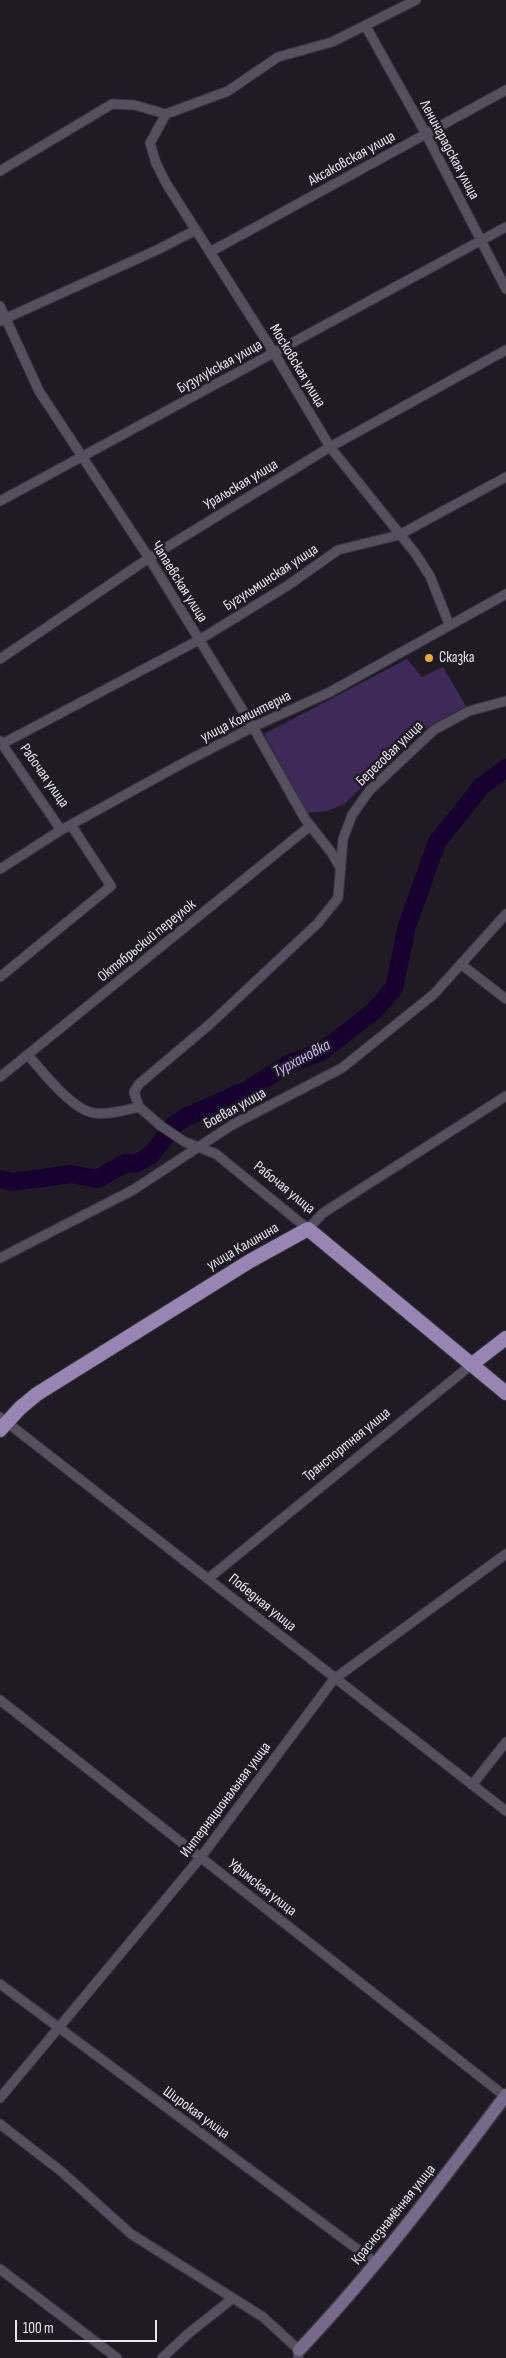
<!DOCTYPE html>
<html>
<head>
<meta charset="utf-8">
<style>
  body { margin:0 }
  #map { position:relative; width:506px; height:2358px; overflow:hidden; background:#1e1b25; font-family:"Sofia Sans Condensed",sans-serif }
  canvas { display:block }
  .scale { position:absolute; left:15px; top:2320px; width:142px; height:22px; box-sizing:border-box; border:2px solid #e6e4ec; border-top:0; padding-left:6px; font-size:15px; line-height:18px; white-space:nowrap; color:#e6e4ec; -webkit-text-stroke:4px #1e1b25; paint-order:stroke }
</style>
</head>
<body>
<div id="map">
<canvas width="506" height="2358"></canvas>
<div class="scale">100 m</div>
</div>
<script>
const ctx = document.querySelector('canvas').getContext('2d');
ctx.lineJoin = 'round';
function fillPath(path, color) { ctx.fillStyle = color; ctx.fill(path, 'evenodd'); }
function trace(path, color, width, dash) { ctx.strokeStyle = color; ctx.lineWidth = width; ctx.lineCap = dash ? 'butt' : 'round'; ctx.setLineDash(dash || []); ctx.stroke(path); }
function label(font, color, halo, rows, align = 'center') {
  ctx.font = font + ' "Sofia Sans Condensed",sans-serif'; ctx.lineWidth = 5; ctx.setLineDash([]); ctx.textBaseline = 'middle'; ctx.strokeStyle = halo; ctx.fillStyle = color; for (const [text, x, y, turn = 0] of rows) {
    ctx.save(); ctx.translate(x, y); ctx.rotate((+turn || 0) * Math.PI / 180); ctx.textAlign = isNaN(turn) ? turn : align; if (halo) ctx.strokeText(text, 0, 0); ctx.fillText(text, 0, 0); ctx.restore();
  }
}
const green = new Path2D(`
  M407,659L422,677L443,667L466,706L423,730L344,804L328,811L307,813L264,734Z`);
const river = new Path2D(`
  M0,1179L12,1182L71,1174L97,1179L126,1163L135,1164L151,1155L174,1125L188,1116L247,1090L290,1063L321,1052L374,1011L394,988L407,926L437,842L481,787L506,768`);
const street = new Path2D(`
  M365,25L426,134L506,289
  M166,114L150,143L156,163L166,183L274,353L330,447L415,553L430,576L449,624
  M0,171L112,104L134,105L166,114L228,91L278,57L332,42L416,0
  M210,252L506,90
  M0,306L39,391L149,558L253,727L305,819L331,852L341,869
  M0,321L159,249L196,230
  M0,501L506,227
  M0,659L149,558L330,447L506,350
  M506,701L469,711L434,730L369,791L352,815L343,839L338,898L318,923L210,1024L139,1084L134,1092L139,1107L161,1126L185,1142L216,1154L308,1229L323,1213L506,1096
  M0,741L61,830
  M2,744L199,640L287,586L338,550L399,535L506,477
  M0,869L61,830L185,762L253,727L330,692L506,594
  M462,965L506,999
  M0,977L111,886L71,825
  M28,1055C42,1071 72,1110 94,1113C109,1115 125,1110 139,1107
  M0,1077L310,826
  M0,1258L133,1190L232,1125L342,1068L434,994L506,914
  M0,1417L506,1811
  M209,1578L471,1365
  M0,1700L506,2097
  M472,1785L506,1742
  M0,1984L376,2263
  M0,2098L201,1857L334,1679L506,1554
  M0,2124L62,2172L131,2234L263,2317L299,2350L298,2358
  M0,2269L117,2358
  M162,2358L189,2333L232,2299`);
const secondary = new Path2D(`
  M299,2350C375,2270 440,2183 506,2095`);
const primary = new Path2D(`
  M471,1365L506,1338
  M0,1430L20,1408L37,1394L250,1261L308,1229L506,1393`);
const markers = [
  [429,658,5,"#e8ac37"]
];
const streetNames = [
  ["Ленинградская улица",449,150,62],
  ["Аксаковская улица",352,159,-29],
  ["Московская улица",297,366,59],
  ["Бузулукская улица",220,367,-29],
  ["Уральская улица",241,485,-31],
  ["Бугульминская улица",271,578,-33],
  ["Чапаевская улица",179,582,58],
  ["улица Коминтерна",246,717,-26],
  ["Береговая улица",390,754,-44],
  ["Рабочая улица",44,776,55],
  ["Октябрьский переулок",147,941,-39],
  ["Боевая улица",235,1109,-29],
  ["Рабочая улица",284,1188,39],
  ["улица Калинина",243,1247,-30],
  ["Транспортная улица",347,1445,-39],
  ["Победная улица",262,1603,39],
  ["Интернациональная улица",226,1800,-53],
  ["Уфимская улица",262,1888,38],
  ["Широкая улица",196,2113,36],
  ["Краснознамённая улица",394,2215,-51]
];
const poiNames = [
  ["Сказка",439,658]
];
const waterNames = [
  ["Турхановка",302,1059,-28]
];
fillPath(green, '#3d2a58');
trace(river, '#170030', 18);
trace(street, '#39373f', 11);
trace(secondary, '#39373f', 15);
trace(primary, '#39373f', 16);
trace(street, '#54505d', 9);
trace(secondary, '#756b88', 12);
trace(primary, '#9786b4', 14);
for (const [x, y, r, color] of markers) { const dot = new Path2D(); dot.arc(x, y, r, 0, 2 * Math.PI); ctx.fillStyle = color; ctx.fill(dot); trace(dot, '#1e1b25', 2); }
label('15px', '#e6e4ec', '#1e1b25', streetNames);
label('15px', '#e6e4ec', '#1e1b25', poiNames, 'left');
label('italic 16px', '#cab3f1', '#1e1b25', waterNames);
</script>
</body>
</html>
